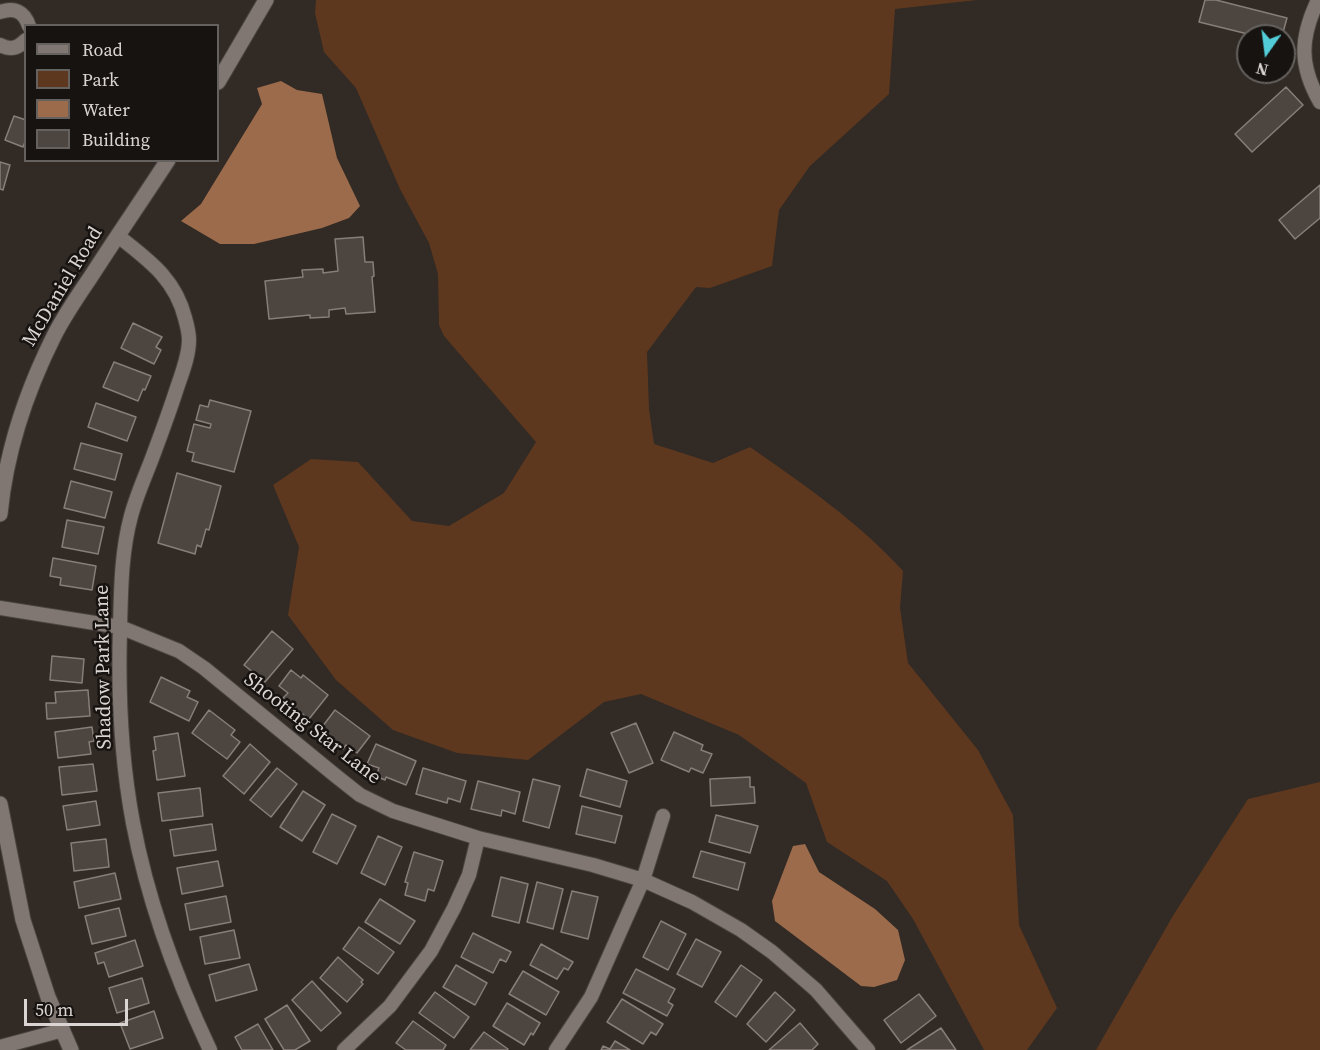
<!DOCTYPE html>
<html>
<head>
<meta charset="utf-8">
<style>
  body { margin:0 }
  #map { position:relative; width:1320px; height:1050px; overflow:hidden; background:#312a25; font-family:"Source Serif 4",serif }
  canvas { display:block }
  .legend { position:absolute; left:24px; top:24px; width:195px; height:138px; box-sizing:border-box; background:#161311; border:2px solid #64615e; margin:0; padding:8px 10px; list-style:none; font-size:18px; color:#dad5d2 }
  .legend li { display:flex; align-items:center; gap:12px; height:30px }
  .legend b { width:30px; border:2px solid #64615e }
  .north { position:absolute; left:1236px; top:24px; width:60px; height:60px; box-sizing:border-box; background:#161311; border:2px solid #64615e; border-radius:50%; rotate:194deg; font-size:16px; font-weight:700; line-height:24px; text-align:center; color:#dad5d2 }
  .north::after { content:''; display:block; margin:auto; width:21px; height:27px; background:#52ccd6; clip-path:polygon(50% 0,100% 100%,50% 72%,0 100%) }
  .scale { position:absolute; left:24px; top:999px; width:104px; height:27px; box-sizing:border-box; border:3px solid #dad5d2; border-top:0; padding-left:8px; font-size:18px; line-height:21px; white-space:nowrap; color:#dad5d2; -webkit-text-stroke:4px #161311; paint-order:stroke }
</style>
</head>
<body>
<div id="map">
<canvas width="1320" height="1050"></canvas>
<ul class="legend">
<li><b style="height:8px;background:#807772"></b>Road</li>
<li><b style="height:16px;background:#5e381e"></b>Park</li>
<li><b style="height:16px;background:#9c6b4b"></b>Water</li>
<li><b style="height:16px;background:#4c4540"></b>Building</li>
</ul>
<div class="north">N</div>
<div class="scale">50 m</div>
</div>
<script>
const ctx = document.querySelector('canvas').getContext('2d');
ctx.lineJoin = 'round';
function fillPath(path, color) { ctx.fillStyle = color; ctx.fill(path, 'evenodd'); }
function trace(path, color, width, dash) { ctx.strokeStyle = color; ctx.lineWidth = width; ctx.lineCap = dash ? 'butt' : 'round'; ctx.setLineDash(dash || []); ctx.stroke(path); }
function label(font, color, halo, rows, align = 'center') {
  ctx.font = font + ' "Source Serif 4",serif'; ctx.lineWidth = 5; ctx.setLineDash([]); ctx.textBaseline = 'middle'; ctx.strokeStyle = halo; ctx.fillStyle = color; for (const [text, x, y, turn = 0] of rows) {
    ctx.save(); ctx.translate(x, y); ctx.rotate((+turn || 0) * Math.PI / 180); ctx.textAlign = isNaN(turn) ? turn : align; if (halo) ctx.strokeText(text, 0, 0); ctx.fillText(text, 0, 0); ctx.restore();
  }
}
const green = new Path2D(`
  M316,0H977L895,9L889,94L810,166L779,210L772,266L710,288L696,287L647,352L649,409L654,444L713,463L750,447C803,484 860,523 903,571L900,608L908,663L978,750L1013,815L1019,925L1057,1008L1027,1050H984L913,919L887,881L827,842L806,783L739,735L641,694L604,702L528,760L457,753L393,730L336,680L288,615L299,547L273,485L311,459L358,462L412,521L449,526L504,493L536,442L444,336L439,325L438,274L429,243L400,189L356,88L324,52L315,13Z
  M1320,782V1050H1096L1174,914L1248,799Z`);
const water = new Path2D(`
  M281,81L297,90L322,94L337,158L360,206L349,218L322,228L254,244H220L181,221L201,204L262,104L257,88Z
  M805,844L819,872L875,909L898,930L905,960L897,980L874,987L861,986L775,921L772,901L793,846Z`);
const building = new Path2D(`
  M1205,0H1216L1287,18L1282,36H1256L1199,22Z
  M1286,87L1303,105L1252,152L1235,134Z
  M14,116L26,120V139L23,147L5,140Z
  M0,162L10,165L3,190L0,189Z
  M1320,185V218L1295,239L1279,220Z
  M363,237L365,262H373L374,276L372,277L375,312L346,314L345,308L329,310V317L310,318V315L269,319L265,281L303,277L302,270L323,269V273L338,271L335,239Z
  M133,323L162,337L156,347L161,350L154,364L121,348Z
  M114,362L151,376L145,390L143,389L138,401L103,387Z
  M210,400L251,411L234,472L192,461L194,453L187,451L194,424L210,428L211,424L196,420L200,405L208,407Z
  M96,403L136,417L127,441L88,427Z
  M81,443L122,454L115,480L74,469Z
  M177,473L221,486L209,530L206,529L201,547L197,545L195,554L158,543Z
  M71,481L112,492L105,518L64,508Z
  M67,520L104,527L98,554L62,547Z
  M53,558L96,566L92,590L60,585L61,578L50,576Z
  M272,631L293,649L265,682L244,665Z
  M52,656L84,659L82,683L50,680Z
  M291,670L301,678L303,675L328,695L309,719L283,698L288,693L279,686Z
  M161,677L190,691L187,697L198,702L189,721L150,702Z
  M88,690L90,716L47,719L46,703H56L55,692Z
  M209,710L235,730L231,735L240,742L227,759L192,733Z
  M335,710L370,736L357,753L346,745L343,749L319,731Z
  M636,723L653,763L629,773L611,733Z
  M92,727L94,741L89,742L91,754L58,758L55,732Z
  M674,732L703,745L701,750L712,754L703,773L691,768L689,772L661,760Z
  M178,733L185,776L157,780L153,751L156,750L154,737Z
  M250,744L270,762L244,794L223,776Z
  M376,744L416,761L406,785L386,777L385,780L376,776L379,768L367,764Z
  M93,764L97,791L62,795L59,767Z
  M277,768L297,784L271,817L250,800Z
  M423,768L466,781L460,802L448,798L447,803L416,794Z
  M587,769L627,781L620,807L580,796Z
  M750,777V787H754L755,803L711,806L710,779Z
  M533,779L560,786L549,828L523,821Z
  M478,781L520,792L515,814L502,810L501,816L471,809Z
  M200,788L203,816L162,821L158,793Z
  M303,791L325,805L302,841L280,827Z
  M96,801L100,825L67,830L63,806Z
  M582,806L622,816L615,843L576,834Z
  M332,814L356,826L337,864L313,852Z
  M716,815L758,826L750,853L709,842Z
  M212,824L216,850L174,856L170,830Z
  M378,836L402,847L385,885L361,873Z
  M106,839L109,867L74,871L71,843Z
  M701,851L745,863L738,890L693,877Z
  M414,852L443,861L434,891L428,889L425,901L405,895L408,883L405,882Z
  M218,861L223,886L182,894L177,868Z
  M115,873L121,899L79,908L74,882Z
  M501,877L528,884L519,923L492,916Z
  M537,882L563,889L553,929L527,922Z
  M572,891L598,897L588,939L561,932Z
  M226,896L231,922L190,930L185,904Z
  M380,899L415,921L400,944L365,922Z
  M119,908L126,936L92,944L85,916Z
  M661,921L686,934L668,970L643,957Z
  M359,927L394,952L378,974L343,949Z
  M234,930L240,958L205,964L200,937Z
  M473,933L511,952L506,962L500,959L493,973L461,957Z
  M696,939L721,952L702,987L677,974Z
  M135,940L143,966L109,977L104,962L98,964L95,953Z
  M541,944L573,962L568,970L564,968L557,979L530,965Z
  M338,957L363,980L361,982L363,984L347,1002L320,978Z
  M249,964L257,990L216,1001L209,975Z
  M456,965L487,983L475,1005L443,987Z
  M741,965L762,980L736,1017L715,1002Z
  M636,969L675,989L668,1002L673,1005L667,1016L623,993Z
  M523,971L559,992L546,1015L509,994Z
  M142,978L149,1003L117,1013L109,988Z
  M312,981L341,1013L321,1031L292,1000Z
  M435,992L469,1017L454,1038L419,1013Z
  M775,992L795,1010L766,1042L747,1024Z
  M919,994L936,1016L901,1043L884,1020Z
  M622,999L663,1024L656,1035L651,1032L643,1044L607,1022Z
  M507,1003L540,1023L533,1035L531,1033L524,1045L493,1026Z
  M287,1005L310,1041L295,1050H284L265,1019Z
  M154,1011L163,1038L130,1049L120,1023Z
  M413,1021L446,1045L443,1050H406L396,1043Z
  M800,1023L818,1044L812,1050H769Z
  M258,1024L273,1050H242L235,1037Z
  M941,1028L956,1050H907Z
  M484,1032L508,1049L507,1050H470Z
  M615,1041L630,1050H601L603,1046L610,1049Z`);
const street = new Path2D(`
  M1318,0C1300,38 1299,65 1320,102
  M0,12C14,7 24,11 29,26
  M0,45C10,50 17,49 26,40
  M118,236C148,260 175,278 185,318C187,325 189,332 189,340C189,356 182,373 177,388C169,413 160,437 151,461C144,479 136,497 131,516C121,553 121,591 120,629C118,693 121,759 133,823C148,902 176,978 210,1050
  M0,608L120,627L179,651L204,668L336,776L360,795L393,811L478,838L593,865L643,880L692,902L741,930L772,952L816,990L868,1050
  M0,1047L63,1030
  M344,1050L390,1006L431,951L454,908L469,875L478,838
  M556,1050L591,997L643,880L663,816`);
const secondary = new Path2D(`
  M218,82L266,0
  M0,514C6,452 26,392 54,336C64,316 77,297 90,278C115,239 142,200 168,160
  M0,804L23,920L48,997L71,1050`);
const streetNames = [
  ["McDaniel Road",63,287,-59],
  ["Shadow Park Lane",104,667,-91],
  ["Shooting Star Lane",312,729,38]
];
fillPath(green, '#5e381e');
fillPath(water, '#9c6b4b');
fillPath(building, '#4c4540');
trace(building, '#877e79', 1.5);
trace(street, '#4a4541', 16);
trace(secondary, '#4a4541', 17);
trace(street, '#807772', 14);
trace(secondary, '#807772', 15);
label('20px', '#dad5d2', '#161311', streetNames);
</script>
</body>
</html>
